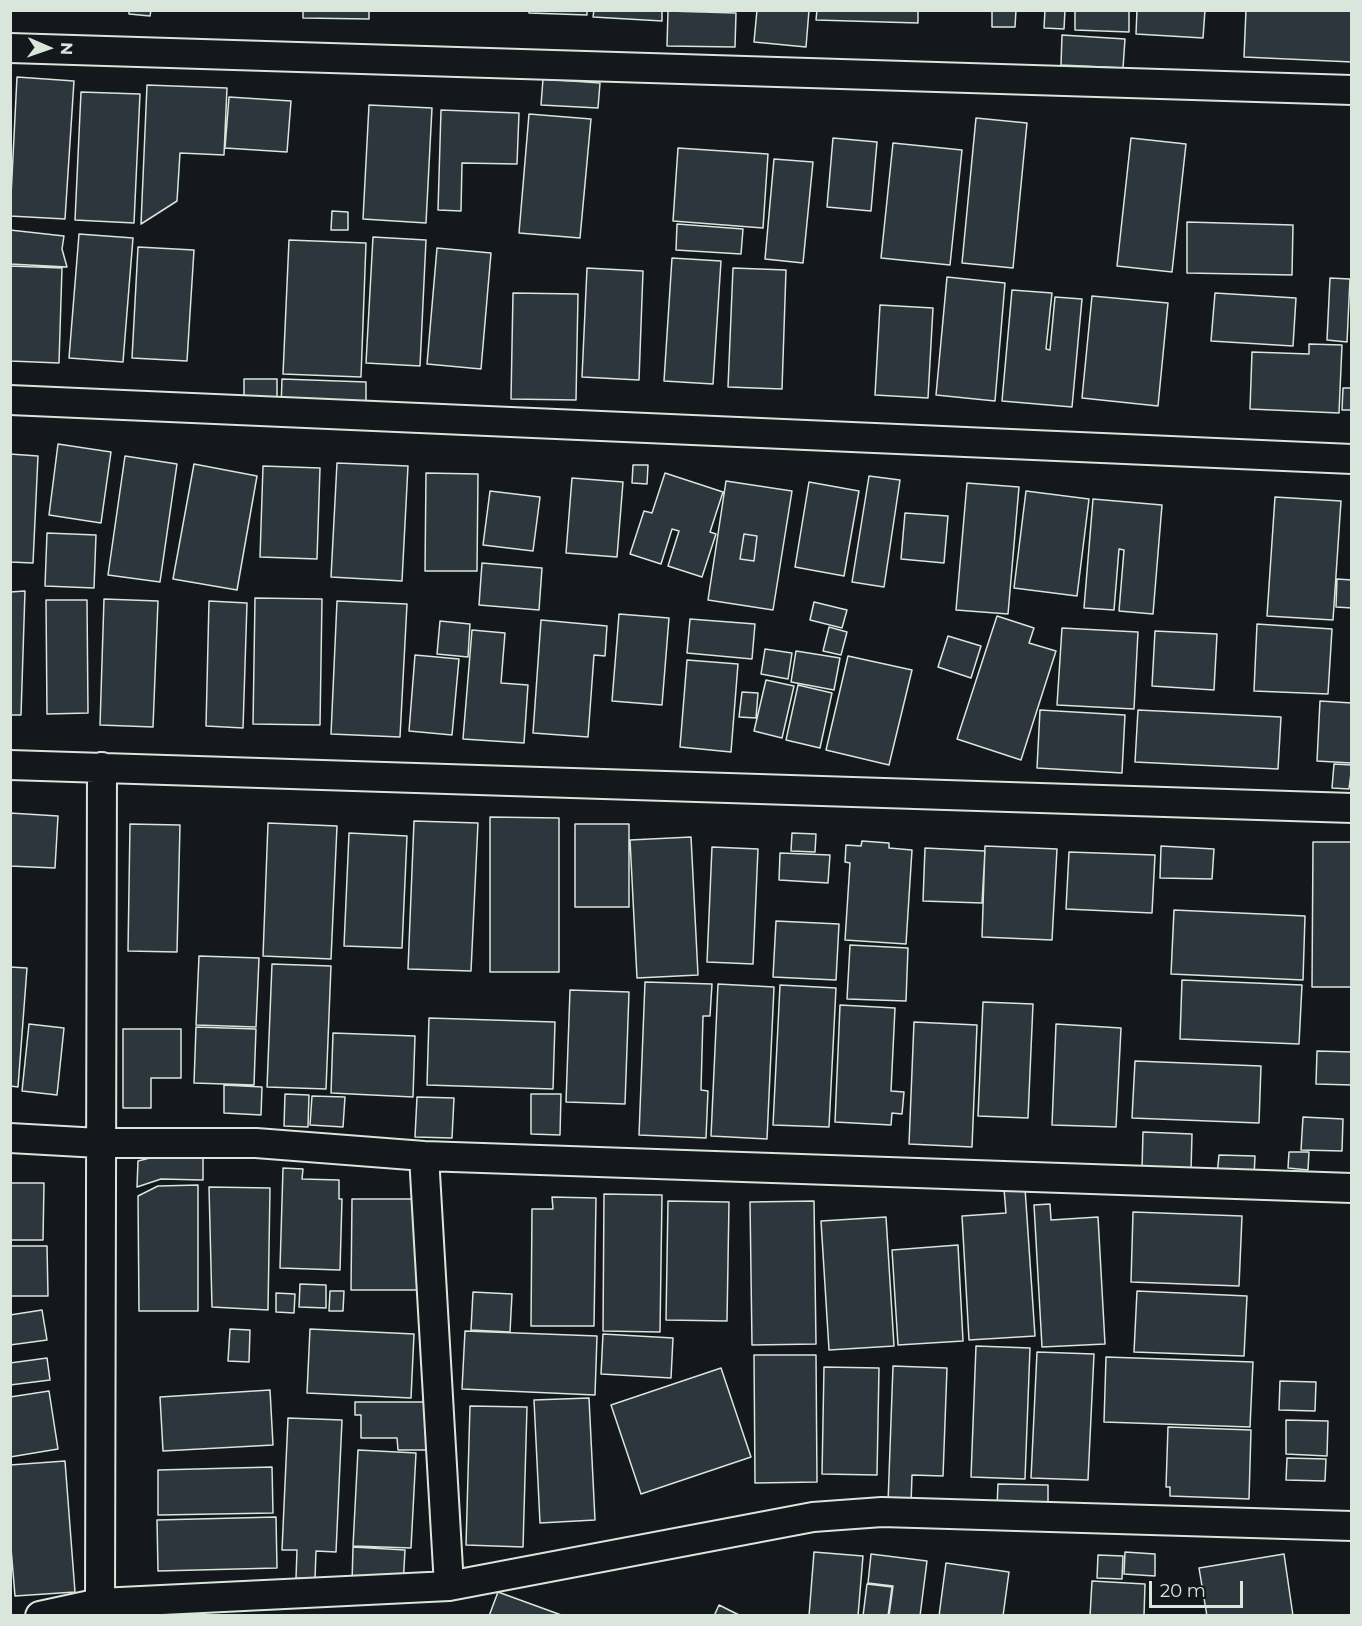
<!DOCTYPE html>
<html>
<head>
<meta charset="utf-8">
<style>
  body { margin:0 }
  #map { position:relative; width:1362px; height:1626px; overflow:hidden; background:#14181c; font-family:Montserrat,sans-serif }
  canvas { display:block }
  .frame { position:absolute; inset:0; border:12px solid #d8e6dc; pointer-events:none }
  .north { position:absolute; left:18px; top:18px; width:60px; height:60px; -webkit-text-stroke:4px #14181c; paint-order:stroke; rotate:92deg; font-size:16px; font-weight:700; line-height:24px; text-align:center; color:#d8e6dc }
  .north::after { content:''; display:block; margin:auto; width:21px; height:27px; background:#d8e6dc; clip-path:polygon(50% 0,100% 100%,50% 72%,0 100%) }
  .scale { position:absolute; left:1149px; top:1581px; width:94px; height:27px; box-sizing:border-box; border:3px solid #d8e6dc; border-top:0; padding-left:8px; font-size:18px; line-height:21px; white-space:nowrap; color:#d8e6dc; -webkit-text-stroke:4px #14181c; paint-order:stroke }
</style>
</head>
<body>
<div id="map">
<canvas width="1362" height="1626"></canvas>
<div class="frame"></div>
<div class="north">N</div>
<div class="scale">20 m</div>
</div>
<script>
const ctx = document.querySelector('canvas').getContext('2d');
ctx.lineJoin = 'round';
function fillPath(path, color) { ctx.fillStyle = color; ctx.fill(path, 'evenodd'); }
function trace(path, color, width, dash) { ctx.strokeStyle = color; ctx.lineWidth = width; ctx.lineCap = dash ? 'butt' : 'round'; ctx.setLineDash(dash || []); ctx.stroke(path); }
const building = new Path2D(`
  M129,10H151L150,16L129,14Z
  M303,10H369V19L303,18Z
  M529,10H587V15L529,13Z
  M594,10H662V21L593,17Z
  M757,10H809L806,47L754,42Z
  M817,10H918V23L816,20Z
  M992,10H1016L1015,27H992Z
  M1045,10H1065L1064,29L1044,28Z
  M1075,10H1129V32L1075,30Z
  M1137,10H1205L1203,38L1136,34Z
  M1246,10H1352V62L1244,57Z
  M668,11L736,13L735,47L667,46Z
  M1062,35L1125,39L1123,68L1061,65Z
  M17,77L74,81L65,219L10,216Z
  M543,79L600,83L598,108L541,105Z
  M147,85L227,88L224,155L180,153L177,201L141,224Z
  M81,92L140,94L134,223L75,220Z
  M229,97L291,101L287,152L225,148Z
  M369,105L432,108L426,223L363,219Z
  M441,110L519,113L517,164L462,163L461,211L438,210Z
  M529,114L591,119L580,238L519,233Z
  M976,118L1027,123L1013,268L962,263Z
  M833,138L877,142L871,211L827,207Z
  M1131,138L1186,144L1172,272L1117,266Z
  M893,143L962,150L950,265L881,258Z
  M678,148L768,154L763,228L673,221Z
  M774,159L813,162L803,263L765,259Z
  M332,211L348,212V230H331Z
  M1187,222L1293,225L1292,275L1187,273Z
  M677,224L743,229L741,254L676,250Z
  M10,230L64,236L62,249L67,267L10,264Z
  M79,234L133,238L123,362L69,358Z
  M373,237L426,240L420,366L366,363Z
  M289,240L366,243L361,377L283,374Z
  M138,247L194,250L187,361L132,358Z
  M437,248L491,253L481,369L427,364Z
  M672,258L721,261L713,384L664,381Z
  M10,266L62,268L59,363L10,361Z
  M587,268L643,271L639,380L582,377Z
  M733,268L786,270L782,389L728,387Z
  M947,277L1005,283L995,401L936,395Z
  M1330,278L1350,279L1347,342L1327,340Z
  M1012,290L1052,293L1046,349L1050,350L1055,297L1082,299L1072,407L1002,401Z
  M513,293L578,294L576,400L511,399Z
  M1215,293L1296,298L1293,346L1211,341Z
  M1092,296L1168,303L1158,406L1082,398Z
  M880,305L933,308L928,398L875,395Z
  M1309,344L1342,345L1339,413L1250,409L1252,352L1309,354Z
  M244,379H277V403H244Z
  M282,379L366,382V409L281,407Z
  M1343,388H1352V410H1342Z
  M58,444L111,452L101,523L49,515Z
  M10,454L38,456L33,563L10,562Z
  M125,456L177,464L160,582L108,575Z
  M337,463L408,466L402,581L331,577Z
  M194,464L257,476L237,590L173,579Z
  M633,465H648L647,484L632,483Z
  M263,466L320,468L317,559L260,557Z
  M426,473L478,474L477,571H425Z
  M665,473L723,492L710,532L716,534L702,577L668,566L679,531L672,529L661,564L630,554L644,511L652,513Z
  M869,476L900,480L884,587L852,582Z
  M572,478L623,482L617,557L566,553Z
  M726,481L792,491L773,610L708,600ZM744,534L757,536L754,561L740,559Z
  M809,482L859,491L844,576L795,567Z
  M967,483L1019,487L1008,614L956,610Z
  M490,491L540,497L533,551L483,545Z
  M1026,491L1089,499L1077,596L1014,588Z
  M1275,497L1341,501L1333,620L1267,616Z
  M1093,499L1162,505L1153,614L1119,611L1124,550L1119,549L1114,610L1084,608Z
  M905,513L948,516L944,563L901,559Z
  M47,533L96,535L94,588L45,586Z
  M744,534L757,536L754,561L740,559Z
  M482,563L542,568L539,610L479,605Z
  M1337,579L1352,580V608L1336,607Z
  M25,591L21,715H10V592Z
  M255,598L322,599L320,725L253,724Z
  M104,599L158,601L153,727L100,725Z
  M46,600H87L88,713L47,714Z
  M209,601L247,603L243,728L206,726Z
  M337,601L407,604L400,737L331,734Z
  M814,602L847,610L842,628L810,620Z
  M619,614L669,618L662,705L612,701Z
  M997,616L1034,628L1029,643L1056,651L1021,760L957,739Z
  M690,619L755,624L752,659L687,653Z
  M541,620L607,626L605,656L594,655L588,737L533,733Z
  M440,621L470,624L468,657L437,654Z
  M1257,624L1332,629L1328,694L1254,691Z
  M829,627L847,632L841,655L823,651Z
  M1062,628L1138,632L1134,709L1057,705Z
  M472,630L505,633L501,683L528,685L524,743L463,739Z
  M1155,631L1217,634L1214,690L1152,686Z
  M948,636L981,646L971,678L938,667Z
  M765,649L792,653L788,679L761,674Z
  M796,651L840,658L834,690L791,682Z
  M415,655L459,659L452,735L409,731Z
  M848,656L912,670L889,765L826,750Z
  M687,660L738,664L731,752L680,747Z
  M766,680L794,686L782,738L754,731Z
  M798,685L832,693L820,748L786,740Z
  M742,692L758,693L756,718L739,717Z
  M1320,701L1352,703L1351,763L1317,761Z
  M1040,710L1125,715L1122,773L1037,768Z
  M1138,710L1281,717L1278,769L1135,762Z
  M1334,764L1352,765L1349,789L1332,788Z
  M10,813L58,816L55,868L10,866Z
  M490,817L559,818V972H490Z
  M414,821L478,823L471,971L408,969Z
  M268,823L337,826L331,959L263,956Z
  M130,824L180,825L177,952L128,951Z
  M575,824H629V907H575Z
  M349,833L407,836L402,948L344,946Z
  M792,833L816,834L815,852L791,851Z
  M691,837L698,975L637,978L630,840Z
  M862,841L889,843V848L912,850L906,944L845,940L850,863L845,862L846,845L861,846Z
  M1313,842H1352V987H1312Z
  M985,846L1057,849L1052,940L982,937Z
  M1161,846L1214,849L1212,879L1160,878Z
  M712,847L758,849L753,964L707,962Z
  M925,848L985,851L982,903L923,901Z
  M1069,852L1155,855L1152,913L1066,909Z
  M780,853L830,855L828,883L779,880Z
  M1174,910L1305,916L1303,980L1171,974Z
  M776,921L839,924L836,980L773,977Z
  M850,945L908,948L906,1001L847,999Z
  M199,956L259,958L256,1027L196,1025Z
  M272,964L331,966L326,1089L267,1087Z
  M10,967L27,968L18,1087L10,1086Z
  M1182,980L1302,985L1299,1044L1180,1039Z
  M645,982L712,984L710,1016H703L701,1090L708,1091L706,1138L639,1135Z
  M718,984L774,987L767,1139L711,1136Z
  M780,985L836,988L829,1127L773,1125Z
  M570,990L629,992L625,1104L566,1102Z
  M983,1002L1033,1004L1028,1118L978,1116Z
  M840,1005L895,1008L891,1091L904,1092L902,1114L892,1113L891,1125L835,1122Z
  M429,1018L555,1022L553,1089L427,1085Z
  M914,1022L977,1025L972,1147L909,1144Z
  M29,1024L64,1028L57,1095L22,1091Z
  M1056,1024L1121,1028L1116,1127L1052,1125Z
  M196,1027L256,1029L254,1085L194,1083Z
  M123,1029H181V1078H151V1108H123Z
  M333,1033L415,1036L413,1097L331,1093Z
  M1317,1051L1352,1052V1085L1316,1084Z
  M1135,1061L1261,1066L1259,1123L1132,1118Z
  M224,1085L262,1087L261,1115L224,1113Z
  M285,1094L309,1095L308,1127L284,1126Z
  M531,1094H561L560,1135L531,1134Z
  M312,1096L345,1097L343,1127L310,1125Z
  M417,1097L454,1098L452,1138L415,1137Z
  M1303,1117L1343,1119L1342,1151L1301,1150Z
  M1143,1132L1192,1134L1191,1171L1142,1169Z
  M1289,1152H1309L1308,1170L1288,1168Z
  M170,1153H203V1180L161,1179L137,1187L138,1161Z
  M1219,1155L1255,1156L1254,1177L1217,1175Z
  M283,1168L303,1169L302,1179L339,1180V1199H342L340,1270L280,1268Z
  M10,1183H44L43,1240H10Z
  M198,1185V1311H139L138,1196L158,1186Z
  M209,1187L270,1188L268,1310L212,1307Z
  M1025,1188L1035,1336L969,1340L962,1216L1006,1213L1004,1189Z
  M604,1194L662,1195L660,1332L603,1331Z
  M552,1197L596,1198L594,1326H531L532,1209H553Z
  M352,1199H419L418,1290H351Z
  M668,1201L729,1202L727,1321L666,1320Z
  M814,1201L816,1344L752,1345L750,1202Z
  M1050,1204L1051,1220L1098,1217L1105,1344L1042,1347L1034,1205Z
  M1133,1212L1242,1216L1239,1286L1131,1282Z
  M886,1217L894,1346L829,1350L821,1221Z
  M958,1245L963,1341L898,1345L892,1250Z
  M10,1246H47L48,1296H10Z
  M300,1284L326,1285V1308L299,1307Z
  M330,1291H344L343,1311H329Z
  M1137,1291L1247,1296L1244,1356L1134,1352Z
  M473,1292L512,1294L510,1332L471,1330Z
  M276,1293L295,1294L294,1313L276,1312Z
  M42,1310L47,1340L10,1345V1315Z
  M230,1329L250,1330L249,1362L228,1361Z
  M310,1329L414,1334L411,1398L307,1393Z
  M465,1331L597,1336L595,1395L462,1389Z
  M603,1334L673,1338L671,1378L601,1374Z
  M976,1346L1030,1348L1025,1479L971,1477Z
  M1037,1352L1094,1354L1088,1480L1031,1478Z
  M754,1355H816L817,1482L755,1483Z
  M1106,1357L1253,1362L1250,1427L1104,1422Z
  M47,1358L50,1380L10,1385V1363Z
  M893,1366L947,1368L943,1476L912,1475L911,1504L888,1503Z
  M824,1367L879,1368L877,1475L822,1474Z
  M721,1368L751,1457L641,1494L611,1405Z
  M1280,1381L1316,1382L1315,1411L1279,1410Z
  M270,1390L273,1445L163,1451L160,1397Z
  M49,1391L58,1449L10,1457V1397Z
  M589,1398L595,1520L540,1523L534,1400Z
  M355,1402H425L426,1450H398L397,1438H361V1415H355Z
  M470,1406L527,1407L523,1547L466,1545Z
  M288,1418L342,1420L336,1552L316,1551L315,1579L296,1578L297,1550H282Z
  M1286,1420L1328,1421L1327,1456L1286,1454Z
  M1168,1427L1251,1430L1249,1499L1170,1496V1487H1166Z
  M358,1450L416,1453L411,1548L353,1546Z
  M1287,1458L1326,1459L1325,1481L1286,1480Z
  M65,1461L75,1592L15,1596L10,1536V1465Z
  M272,1467L273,1513L158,1515V1470Z
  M998,1484L1048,1485V1508L997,1507Z
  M276,1517L277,1568L158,1571L157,1520Z
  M353,1547L405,1550L403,1586L352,1583Z
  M814,1552L863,1556L858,1616H809Z
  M1125,1552L1155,1554V1576L1124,1574Z
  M871,1554L927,1561L920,1616H889L893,1586L868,1583Z
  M1284,1554L1293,1616H1207L1199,1568Z
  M1098,1555L1123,1556L1122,1579L1097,1578Z
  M946,1563L1009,1572L1003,1616H939Z
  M1092,1581L1145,1584L1144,1616H1090Z
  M867,1584L892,1587L888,1616H863Z
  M498,1592L564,1616H489Z
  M719,1605L741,1616H714Z`);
const minor = new Path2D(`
  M10,48L1352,90
  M10,400L1352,459
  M10,765L1352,808
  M10,1138L99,1143H256L424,1156L1352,1188
  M424,1156L449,1586
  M100,1603L102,767
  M40,1616L100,1603L449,1586L813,1517L882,1512L1352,1526`);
fillPath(building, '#2c363c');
trace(building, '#d8e6dc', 1.5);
trace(minor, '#d8e6dc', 32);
trace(minor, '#14181c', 28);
</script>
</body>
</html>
